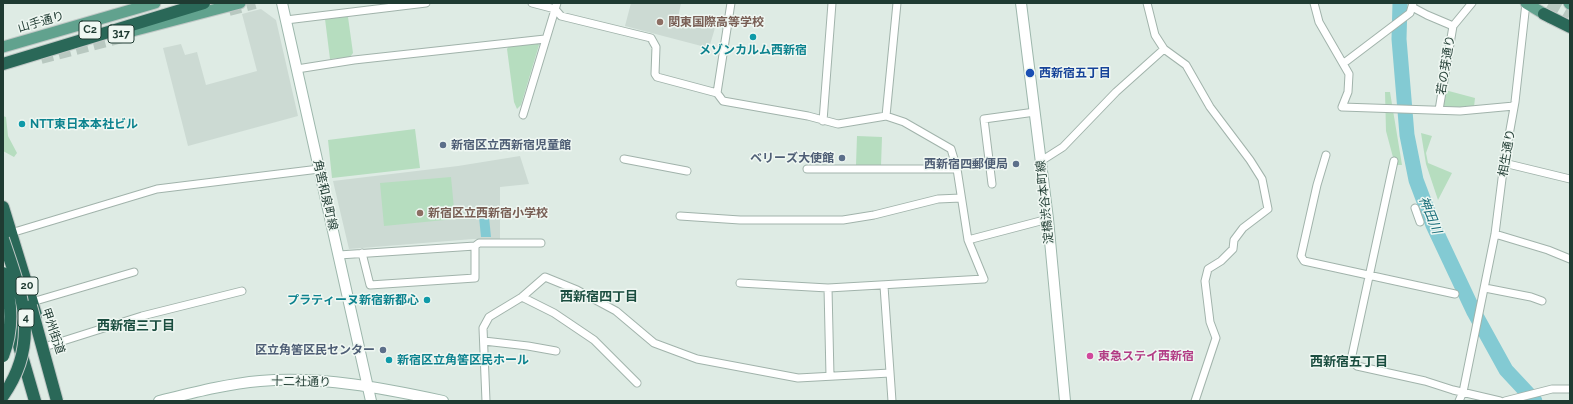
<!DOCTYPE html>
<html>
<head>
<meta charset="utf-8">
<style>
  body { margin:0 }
  #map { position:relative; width:1573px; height:404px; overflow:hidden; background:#deebe4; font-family:Raleway,sans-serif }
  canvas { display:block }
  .frame { position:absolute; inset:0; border:4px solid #1f3b32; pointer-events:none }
</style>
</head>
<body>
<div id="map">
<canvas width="1573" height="404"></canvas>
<div class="frame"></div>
</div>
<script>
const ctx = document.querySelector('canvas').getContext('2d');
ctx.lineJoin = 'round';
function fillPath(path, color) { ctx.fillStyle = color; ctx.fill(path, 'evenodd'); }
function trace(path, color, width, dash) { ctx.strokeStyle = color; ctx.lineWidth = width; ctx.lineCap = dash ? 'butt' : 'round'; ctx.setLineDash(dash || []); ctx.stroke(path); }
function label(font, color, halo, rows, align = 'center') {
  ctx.font = font + ' Raleway,"Noto Sans JP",sans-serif'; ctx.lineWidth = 3; ctx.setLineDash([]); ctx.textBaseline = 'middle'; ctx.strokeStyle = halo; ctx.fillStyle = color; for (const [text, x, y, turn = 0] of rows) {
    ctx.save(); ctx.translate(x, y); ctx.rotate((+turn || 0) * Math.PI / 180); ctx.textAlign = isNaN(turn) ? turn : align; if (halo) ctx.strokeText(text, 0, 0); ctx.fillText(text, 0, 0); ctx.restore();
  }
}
const built = new Path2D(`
  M631,3H681L678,18L715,28L709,48L625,26Z
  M261,9L276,20L298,116L188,146L163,48L181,44L185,55L197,52L206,85L257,71L242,14Z
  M520,156L529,184L500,187V239H473L349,249L333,181L458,166Z`);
const green = new Path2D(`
  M346,15L348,17L353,53L350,57L330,59L325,19Z
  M537,43L539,45L521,105L517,109L514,102L507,49L509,46Z
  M1445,90L1475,98L1474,107L1442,108Z
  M1385,92H1390L1402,165H1397L1394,161L1386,131Z
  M3,116L6,117L8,136L17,153L14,157L3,151Z
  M415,129L420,168L332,178L328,140Z
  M1421,133L1432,136L1426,153L1428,163L1452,173L1438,200L1426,164Z
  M857,136L882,137L881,166L856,165Z
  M451,177L455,219L384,226L380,183Z`);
const water = new Path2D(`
  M478,207H488L491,237H481Z`);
const river = new Path2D(`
  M1400,3L1399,39L1407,135L1416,180L1433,225L1474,312L1506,370L1535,401`);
const highwayTunnel = new Path2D(`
  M1549,3L1570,15
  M229,10L255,3
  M41,58L126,36`);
const street = new Path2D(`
  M532,3L555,9L561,16L651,38L656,47L655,74L657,77L717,93L723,101L808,116L838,124L886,116L904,122L951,149L957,169L968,240L984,279L828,288L740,283
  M1147,3L1155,35L1164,49L1186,65L1210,107L1250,160L1262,179L1268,209L1243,228L1234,240L1233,249L1221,261L1208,269L1205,281L1210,322L1216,338L1195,401
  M1314,3L1319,22L1349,74L1348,92L1342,107L1460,111L1514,106
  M1412,7L1427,15L1453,26
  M286,20L426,3
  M1344,63L1410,13L1413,3
  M297,69L354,60L545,39
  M717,93L731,3
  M1439,110L1453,26L1472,3
  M523,115L557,3
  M886,116L897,3
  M823,121L832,3
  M1326,155L1317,185L1301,256L1304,261L1455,294
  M624,159L687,171
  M1041,161L1063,147L1116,92L1164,49
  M1394,161L1351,360L1357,366L1425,381L1453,390L1500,401
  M1504,163L1570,179
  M807,169H957
  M992,184L984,119L1035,112
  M1415,208L1420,222
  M680,216L740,220H843L874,215L938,199L961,198
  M11,233L157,189L319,169
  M1495,234L1548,250L1570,259
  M968,240L1048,219
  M362,253L370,285L475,278V246
  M339,255L475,246L479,243H541
  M884,286L892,401
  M828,288L830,376
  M1485,288L1531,297L1542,301
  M522,297L554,313L594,340L637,383
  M32,302L134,272
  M484,341L528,346L556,351
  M44,347L142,316L242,291
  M486,401L483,328L489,317L522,297L545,277L577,290L616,311L654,343L697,359L798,378L890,373
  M1459,401L1463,392L1495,234L1504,163L1515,102L1526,3
  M1505,401L1552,389H1570`);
const secondary = new Path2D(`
  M282,3L371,401
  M1021,3L1048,219L1065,401
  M159,401C192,393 226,384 260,381C322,376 383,388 443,401`);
const primary = new Path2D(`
  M1526,3L1551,18
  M1569,3L1570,4
  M113,36L240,3
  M3,47L155,3`);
const highway = new Path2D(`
  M1544,14L1570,27
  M3,64L204,3
  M3,207L36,315
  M3,225L11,250
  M11,318L35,401`);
const highwayBridge = new Path2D(`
  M3,239C22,295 41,342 3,396
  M3,273C12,301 14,328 3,356
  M31,306L57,401`);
const markers = [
  [660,22,4,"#8d6e63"],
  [753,37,4,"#0f9aa8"],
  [1030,73,5,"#1a4fb4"],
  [22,124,4,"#0f9aa8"],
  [443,145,4,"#5c6f8a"],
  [842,158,4,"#5c6f8a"],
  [1016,164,4,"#5c6f8a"],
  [420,213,4,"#8d6e63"],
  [427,300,4,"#0f9aa8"],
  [383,350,4,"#5c6f8a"],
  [1090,356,4,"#d1479c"],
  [389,360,4,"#0f9aa8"]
];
const shields = [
  [90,30,22],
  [121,34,26],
  [27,286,22],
  [26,318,16]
];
const shieldNames = [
  ["C2",90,30],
  ["317",121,34],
  ["20",27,286],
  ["4",26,318]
];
const streetNames = [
  ["山手通り",41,22,-16],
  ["若の芽通り",1446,65,-81],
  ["相生通り",1507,153,-80],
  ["角筈和泉町線",325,195,77],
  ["淀橋渋谷本町線",1045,202,-96],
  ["甲州街道",53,331,71],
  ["十二社通り",301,382,1]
];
const educationNames = [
  ["関東国際高等学校",668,22],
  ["新宿区立西新宿小学校",428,213]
];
const cultureNames = [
  ["メゾンカルム西新宿",753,50,"center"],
  ["NTT東日本本社ビル",30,124],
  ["プラティーヌ新宿新都心",419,300,"right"],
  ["新宿区立角筈区民ホール",397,360]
];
const transitNames = [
  ["西新宿五丁目",1039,73]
];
const serviceNames = [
  ["新宿区立西新宿児童館",451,145,"left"],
  ["ベリーズ大使館",834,158],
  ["西新宿四郵便局",1008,164],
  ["区立角筈区民センター",375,350]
];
const hotelNames = [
  ["東急ステイ西新宿",1098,356]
];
const waterNames = [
  ["神田川",1430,215,68]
];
const neighbourhoodNames = [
  ["西新宿四丁目",599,297],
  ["西新宿三丁目",136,326],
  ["西新宿五丁目",1349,362]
];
fillPath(built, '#ccdad3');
fillPath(green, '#b6ddbf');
fillPath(water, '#83cad3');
trace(river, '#83cad3', 15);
trace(highwayTunnel, '#b8c8c0', 12, [12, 6]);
trace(street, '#a1b3ab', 9);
trace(secondary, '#9db7ac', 12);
trace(primary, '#c0c8c6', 13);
trace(highway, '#c0c8c6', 14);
trace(street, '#fff', 7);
trace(secondary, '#fff', 10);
trace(primary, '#61a28e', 11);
trace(highway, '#2a6858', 12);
trace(highwayBridge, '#c0c8c6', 14, []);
trace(highwayBridge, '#2a6858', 12);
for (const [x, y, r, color] of markers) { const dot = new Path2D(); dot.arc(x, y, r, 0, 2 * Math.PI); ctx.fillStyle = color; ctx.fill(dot); trace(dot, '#eff7f2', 1.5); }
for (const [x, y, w] of shields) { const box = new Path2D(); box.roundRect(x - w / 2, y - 9, w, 18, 3); ctx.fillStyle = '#eff7f2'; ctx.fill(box); trace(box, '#1f3b32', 1); }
label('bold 11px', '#1f3b32', null, shieldNames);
label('12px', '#1f3b32', '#eff7f2', streetNames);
label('bold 12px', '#785e54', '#eff7f2', educationNames, 'left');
label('bold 12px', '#0d838f', '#eff7f2', cultureNames, 'left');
label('bold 12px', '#164399', '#eff7f2', transitNames, 'left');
label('bold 12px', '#4e5e75', '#eff7f2', serviceNames, 'right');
label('bold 12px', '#b23c85', '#eff7f2', hotelNames, 'left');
label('italic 13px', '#176d79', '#eff7f2', waterNames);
label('bold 13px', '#1a4d3f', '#eff7f2', neighbourhoodNames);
</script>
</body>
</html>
